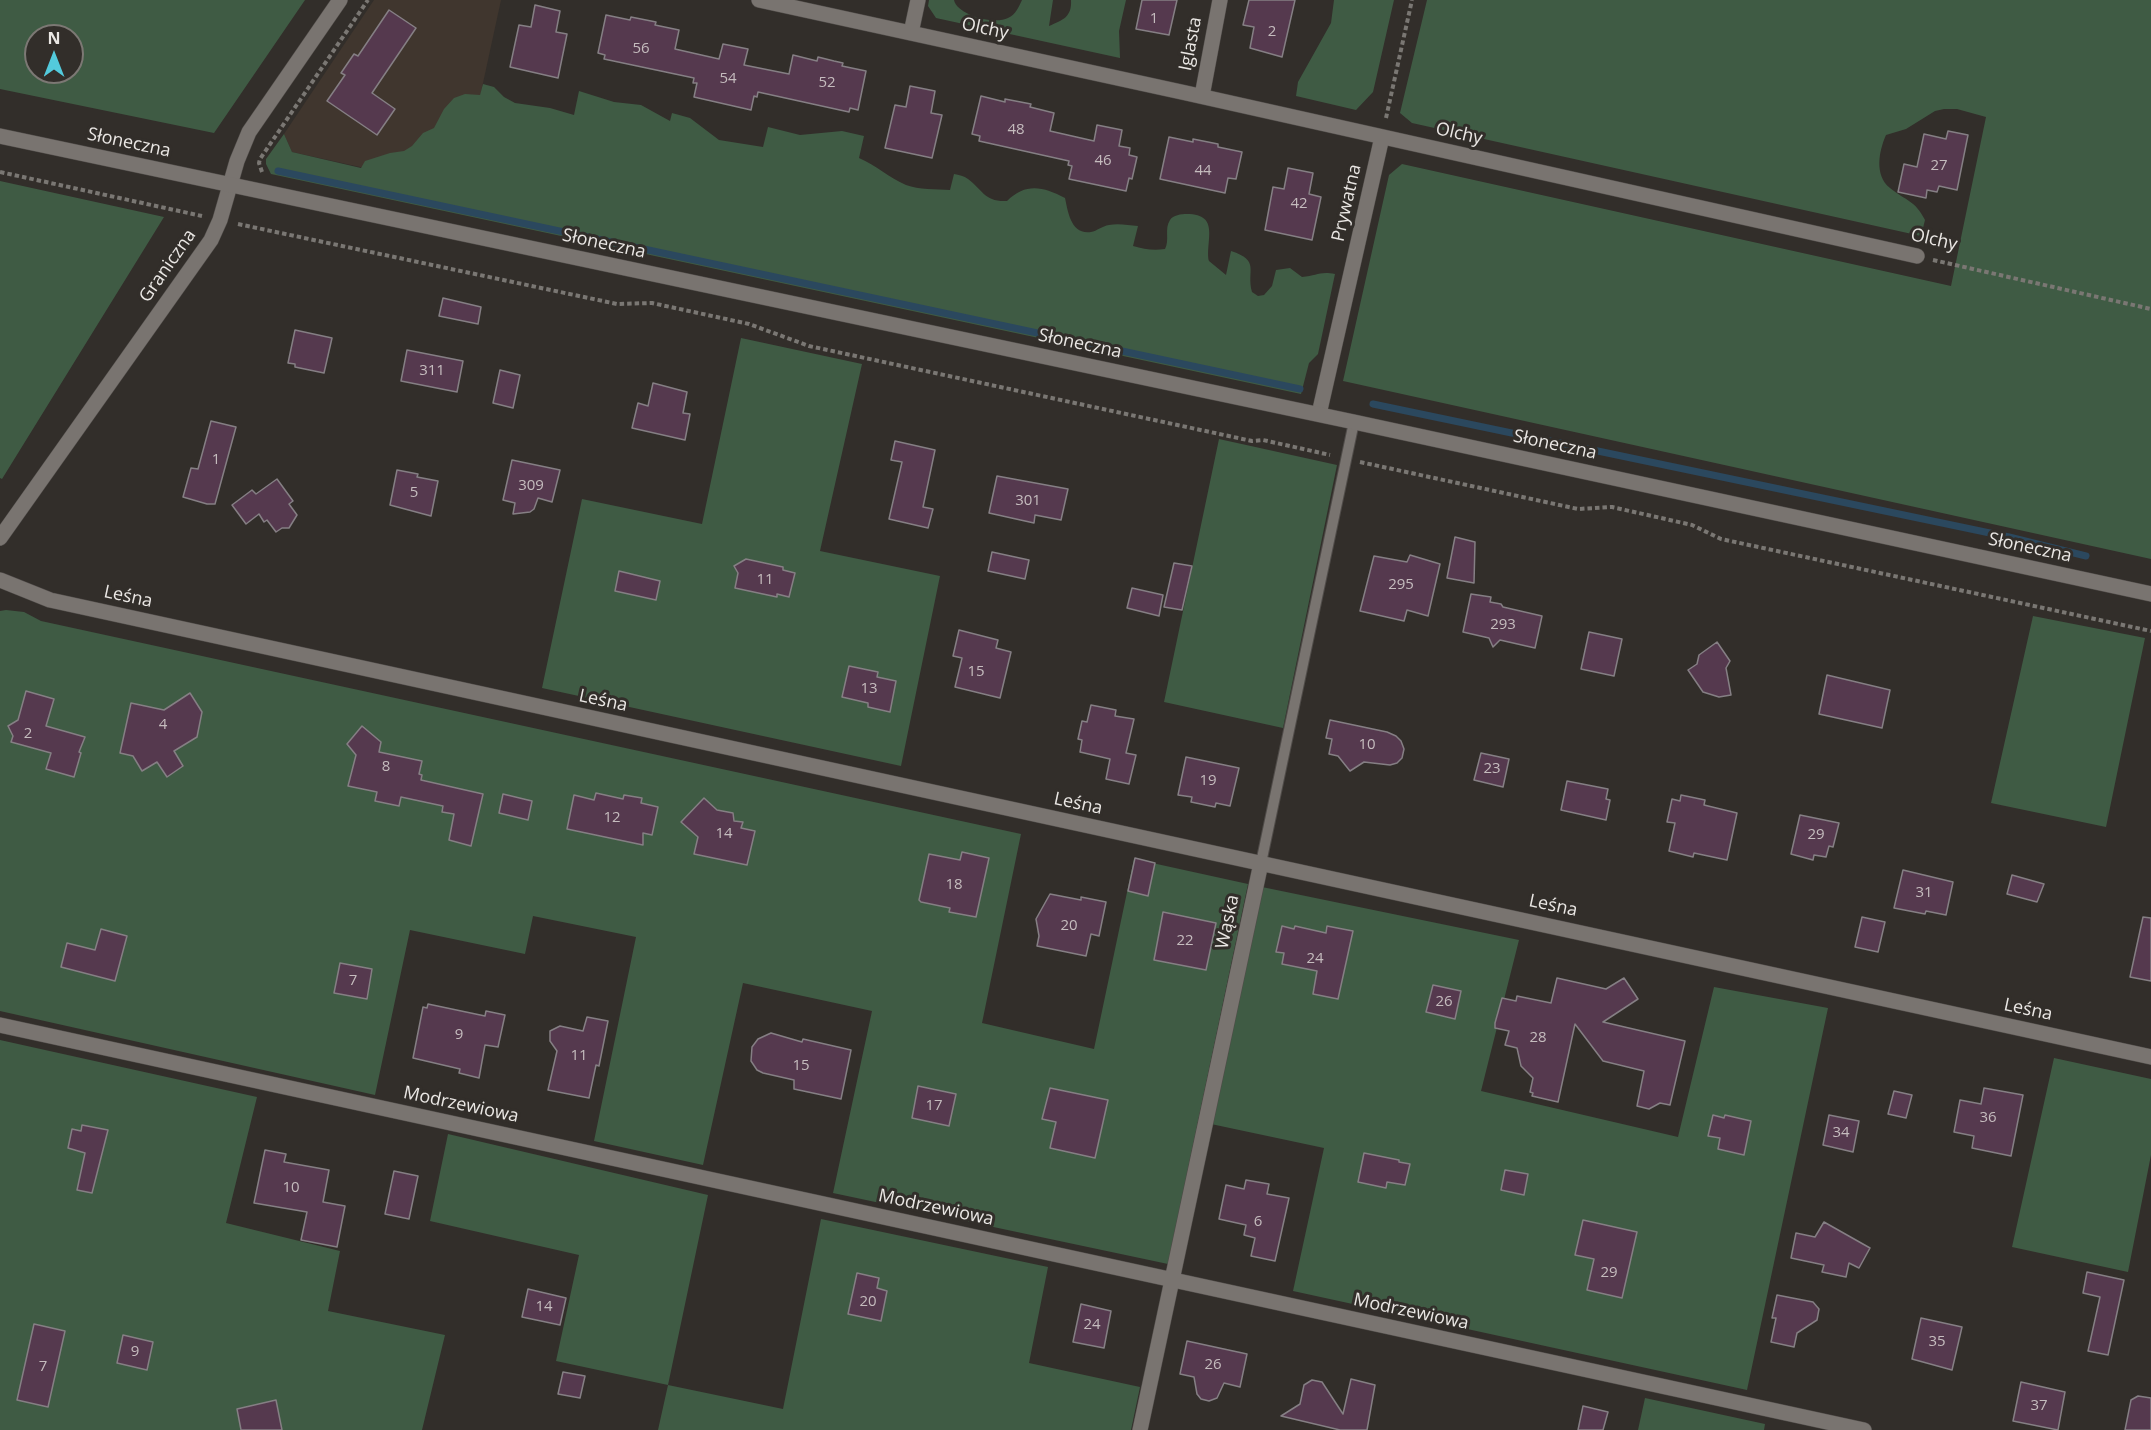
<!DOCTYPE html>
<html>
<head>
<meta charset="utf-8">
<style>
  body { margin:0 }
  #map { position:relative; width:2151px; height:1430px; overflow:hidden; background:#322e2a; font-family:"Open Sans",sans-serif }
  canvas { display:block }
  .north { position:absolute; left:24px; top:24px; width:60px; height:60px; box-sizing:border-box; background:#322e2a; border:2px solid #7c7874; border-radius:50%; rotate:0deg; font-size:16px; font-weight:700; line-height:24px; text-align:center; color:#eae7e4 }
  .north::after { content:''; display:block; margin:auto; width:21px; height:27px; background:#53cadc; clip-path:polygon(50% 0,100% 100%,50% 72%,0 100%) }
</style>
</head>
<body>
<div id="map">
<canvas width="2151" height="1430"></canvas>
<div class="north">N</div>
</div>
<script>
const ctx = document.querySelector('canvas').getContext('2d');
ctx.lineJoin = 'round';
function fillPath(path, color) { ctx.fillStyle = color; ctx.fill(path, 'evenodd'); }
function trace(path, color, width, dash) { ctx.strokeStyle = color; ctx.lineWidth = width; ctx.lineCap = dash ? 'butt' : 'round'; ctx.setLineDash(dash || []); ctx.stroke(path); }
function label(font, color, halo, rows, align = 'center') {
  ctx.font = font + ' "Open Sans",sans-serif'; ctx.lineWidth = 6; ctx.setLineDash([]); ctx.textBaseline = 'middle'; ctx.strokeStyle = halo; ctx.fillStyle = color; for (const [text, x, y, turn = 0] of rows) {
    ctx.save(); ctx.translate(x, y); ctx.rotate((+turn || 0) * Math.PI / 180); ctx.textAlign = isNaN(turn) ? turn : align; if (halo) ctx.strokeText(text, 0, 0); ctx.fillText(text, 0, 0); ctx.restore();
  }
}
const built = new Path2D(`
  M374,0H501L460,189L292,152L284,134Z`);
const green = new Path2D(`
  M0,0H305L214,133L0,89ZM36,36H72V72H36Z
  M929,0H954C957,15 994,25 1008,18C1016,14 1018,8 1022,0H1053L1049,26C1063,20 1072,17 1071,0H1126L1119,31L1120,58L936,18L928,6Z
  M1334,0H1394L1373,92L1356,110L1296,96L1298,82L1331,23Z
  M1427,0H2151V559L1343,381L1389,175L1402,164L1951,286L1986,117L1957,109H1944L1935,111L1906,129L1886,135C1879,151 1874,175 1890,188C1906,201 1915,200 1925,220L1921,236L1412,123L1400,113Z
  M483,84L494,87L504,97L515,103L550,108L574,115L579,91L614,102L641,105L670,121L672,113L690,118L719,140L763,147L768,127L800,135L842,131L864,136L859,158C876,165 889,178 906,185C919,190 936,189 950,190L954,174C959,175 964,176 968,179C983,190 984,202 1007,201C1026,182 1044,187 1065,198C1068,212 1071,235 1091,232C1097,231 1102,226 1109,225C1118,223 1128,225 1138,226L1133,246C1144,249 1153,251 1165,249C1170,240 1164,229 1170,220C1173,215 1181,214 1187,214C1221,214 1205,242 1209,261L1226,275L1231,251C1261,261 1246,270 1252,292L1258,296L1264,295L1272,286L1276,270L1290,268L1302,277C1317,276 1319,271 1335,274L1318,354L1309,363L1301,394L271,174L266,164V159L284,134L292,152L361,168L365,161L390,153L404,151L412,146L423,133L434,128L444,109L454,98L465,94L480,95Z
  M0,181L164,217L2,479L0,478Z
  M741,338L862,364L820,551L940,576L901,766L542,688L582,499L702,524Z
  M1219,439L1337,465L1283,728L1164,702Z
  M6,610L24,612L41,621L1021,834L982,1023L1094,1049L1134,859L1248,884L1168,1264L833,1193L872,1011L743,983L703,1165L594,1141L636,937L533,916L525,954L410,930L375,1095L0,1011V611Z
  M2033,616L2145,638L2106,827L1991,803Z
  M1262,887L1519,940L1481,1091L1678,1137L1714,987L1828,1008L1747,1390L1293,1291L1324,1148L1211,1124Z
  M0,1040L257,1097L226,1223L340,1251L328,1311L445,1335L422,1430H0Z
  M2054,1058L2151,1079V1155L2128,1272L2012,1247Z
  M448,1134L708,1195L668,1385L783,1409L821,1219L1048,1267L1029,1363L1140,1387L1131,1430H658L668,1385L556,1361L579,1255L430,1221Z
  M1645,1398L1765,1424L1764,1430H1638Z`);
const stream = new Path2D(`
  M278,171L1300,389
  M1373,404L2009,537L2086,556`);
const building = new Path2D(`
  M1142,0H1177L1169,35L1136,29Z
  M1249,0H1295L1282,57L1250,48L1254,27L1243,25Z
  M535,5L560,11L556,32L567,34L558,78L510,67L519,25L531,27Z
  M389,10L416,28L372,93L395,109L377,135L327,101L345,75L341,73L354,54L358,56Z
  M606,15L630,20L631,17L656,22L655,25L679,30L675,49L719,59L723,44L748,49L744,65L789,74L793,55L817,61L818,57L834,61L843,63L842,66L866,71L858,110L850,108L849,112L758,92L757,97L754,96L751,110L694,97L697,83H693L694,78L604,59L605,55L598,53Z
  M910,86L935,91L931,113L942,115L932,158L885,148L895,105L906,107Z
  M981,96L1005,102V99L1031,104L1030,107L1054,113L1050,131L1094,141L1097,125L1122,130L1119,146L1130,148L1129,155L1137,157L1132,179L1129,178L1126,191L1069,179L1072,166L1068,165L1069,161L979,141L980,136L972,134Z
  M1948,131L1968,135L1957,190L1939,186L1937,192L1927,190L1926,198L1898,192L1904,164L1917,167L1924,134L1946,139Z
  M1169,137L1193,142V139L1218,144V147L1242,152L1236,179L1228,178L1225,193L1160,179Z
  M1288,168L1313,173L1309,194L1321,197L1312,240L1265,230L1273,187L1284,189Z
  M443,298L481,307L478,324L439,316Z
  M295,330L332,338L324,373L295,367V364L288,363Z
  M407,350L463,361L457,392L401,381Z
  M500,370L520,375L513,408L493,403Z
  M653,383L687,392L683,413L690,414L685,440L632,428L638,403L648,406Z
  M211,421L236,427L215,504H207L183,497L191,468L198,469Z
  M895,441L935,450L923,507L933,509L928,528L889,519L902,462L891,460Z
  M512,460L560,470L552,502L538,498L534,509L530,512L513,514L515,503L503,500Z
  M397,470L418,474L417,477L438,481L431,516L390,505Z
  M997,476L1068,489L1061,520L1035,515L1034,523L989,513Z
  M277,479L293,501L289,504L297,515L289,528H282L276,532L267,520L264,522L259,514L246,524L232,505L252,490L256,494Z
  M1455,537L1475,542L1474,583L1447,578Z
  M992,552L1029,560L1025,579L988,571Z
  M1410,555L1440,564L1428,616L1407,610L1404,621L1360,611L1374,556L1407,562Z
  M746,559L783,567V570L795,573L789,597L777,594V597L735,588L738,573L734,566Z
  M1174,563L1192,566L1182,610L1164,607Z
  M619,571L660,581L656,600L615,591Z
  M1132,588L1163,595L1159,616L1127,608Z
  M1471,594L1491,597L1490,602L1501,604L1503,607L1542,616L1535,648L1500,640L1493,647L1489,638L1463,632Z
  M959,630L998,640L996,648L1011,652L1000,698L955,687L962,658L953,656Z
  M1589,632L1622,639L1614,676L1581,669Z
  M1717,642L1730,661L1726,668L1731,695L1719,697L1703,692L1688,670L1697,664L1699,655Z
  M849,666L878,672L877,677L896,681L890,712L868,707V703L842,697Z
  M1827,675L1890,690L1882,728L1819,714Z
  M26,691L54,699L46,726L85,737L79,752L81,753L74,777L46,769L51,753L11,742L13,736L8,726L18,720Z
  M190,693L202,712L197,737L174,751L183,766L167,777L157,762L142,771L133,756L120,753L131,703L164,710Z
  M1091,705L1116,710L1115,716L1134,719L1126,753L1136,755L1129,784L1106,779L1110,759L1080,752L1082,740L1078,739L1082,721L1087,722Z
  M1330,720L1387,732L1396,736L1401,741L1404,749L1402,758L1397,763L1390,765L1364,762L1350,771L1338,756L1329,754L1332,739L1326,738Z
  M362,726L381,742L379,752L422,761L419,774L422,775L421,780L483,794L471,846L449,840L454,814L442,812L443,806L401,797L399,806L375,801L377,792L348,786L356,755L347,744Z
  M1481,753L1509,759L1503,787L1474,780Z
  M1186,757L1239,768L1230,806L1216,803L1215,807L1191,802L1192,797L1178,795Z
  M1567,781L1608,789L1606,799L1610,800L1606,820L1561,810Z
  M596,793L623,799L624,795L642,798L641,803L658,807L652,835L643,833V845L567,829L574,795L594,800Z
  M503,794L532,801L528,820L499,813Z
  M1681,795L1705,800L1704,805L1737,813L1727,860L1694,853L1693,857L1669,851L1675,823L1667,822L1672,799L1680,801Z
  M704,798L717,810L733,813L734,821L743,822L741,828L755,831L747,865L694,854L698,837L681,822Z
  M1800,815L1839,823L1833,847L1829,846L1826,857L1814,855L1813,860L1791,854Z
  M962,852L989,858L976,917L949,912L950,908L921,902L919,900L929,854L960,860Z
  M1135,858L1155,863L1148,896L1128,891Z
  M1903,870L1953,882L1946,915L1926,911L1925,914L1894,908Z
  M2012,875L2044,884L2037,902L2007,894Z
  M1050,894L1081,900V897L1106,902L1099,936L1091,934L1086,956L1037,946L1039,936L1036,919Z
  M1163,912L1216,923L1206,970L1154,960Z
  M1862,917L1885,922L1878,952L1855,947Z
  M2143,917L2151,918V981L2130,977Z
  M1282,926L1294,929L1295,926L1326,933L1327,926L1353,931L1338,999L1313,994L1317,971L1282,964L1284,953L1276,952Z
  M101,929L127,936L115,981L61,967L67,943L95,950Z
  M340,963L372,969L367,999L334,993Z
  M1557,978L1606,989L1624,978L1638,999L1603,1022L1685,1041L1670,1105L1660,1103L1649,1109L1637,1106L1644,1071L1603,1061L1575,1024L1558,1102L1532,1096L1533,1093L1530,1092L1533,1078L1521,1066L1517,1048L1505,1045L1509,1031L1495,1028V1023L1502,998L1516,1001L1517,996L1551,1003Z
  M1433,985L1461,991L1455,1019L1426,1012Z
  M428,1004L485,1016L486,1011L505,1015L498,1047L485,1045L479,1078L459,1073L460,1069L413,1058L423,1007L427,1008Z
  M587,1017L608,1021L599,1066L596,1065L589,1098L548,1090L557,1051L550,1041V1031L560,1026L583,1031Z
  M771,1033L802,1042L803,1039L851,1050L841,1099L794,1089V1080L763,1073L757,1070L751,1061L752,1047L758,1039Z
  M918,1086L956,1094L949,1126L912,1118Z
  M1050,1088L1108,1100L1095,1158L1050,1148L1056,1122L1042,1119Z
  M1984,1088L2023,1095L2011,1156L1972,1148L1974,1136L1954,1132L1960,1100L1981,1104Z
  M1894,1091L1912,1095L1906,1118L1888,1114Z
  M1713,1115L1724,1118L1725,1115L1751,1121L1744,1155L1718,1149L1720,1138L1708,1136Z
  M1829,1115L1859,1121L1853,1152L1823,1145Z
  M82,1125L108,1130L92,1193L77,1190L85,1153L68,1148L72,1129L81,1131Z
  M265,1150L286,1154L284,1162L329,1170L323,1202L345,1206L337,1247L301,1240L307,1212L254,1203Z
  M1364,1153L1399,1160V1162L1410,1164L1405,1185L1387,1182L1386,1188L1358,1182Z
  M1505,1170L1528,1174L1524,1195L1501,1190Z
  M394,1171L418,1176L409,1219L385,1214Z
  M1246,1180L1269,1184L1267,1194L1289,1198L1275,1261L1251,1256L1255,1238L1244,1235L1246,1225L1219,1219L1226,1185L1244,1189Z
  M1583,1220L1637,1232L1622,1298L1587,1290L1594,1259L1575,1255Z
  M1824,1222L1870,1248L1859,1268L1849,1263L1846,1277L1822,1272L1824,1265L1791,1258L1796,1233L1815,1237Z
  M2087,1272L2124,1280L2108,1355L2088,1351L2100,1297L2083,1293Z
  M857,1273L879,1278L877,1288L887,1291L881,1321L848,1314Z
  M528,1289L566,1298L560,1325L522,1317Z
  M1777,1295L1813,1302L1819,1309L1817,1320L1797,1333L1794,1347L1771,1342L1776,1318H1772Z
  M1081,1304L1111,1311L1104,1348L1073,1342Z
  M1921,1318L1962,1327L1952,1370L1912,1359Z
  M34,1324L65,1331L48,1407L17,1400Z
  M123,1335L153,1342L147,1370L117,1363Z
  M1187,1341L1247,1354L1240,1387L1224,1383L1217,1398L1209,1401L1201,1399L1197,1394L1194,1377L1180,1374Z
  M563,1372L585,1376L580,1398L558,1394Z
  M1351,1379L1375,1385L1367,1430H1340L1281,1416L1300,1404L1304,1385L1312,1380L1322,1382L1343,1414Z
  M2021,1382L2065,1392L2058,1430L2013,1421Z
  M2138,1396L2151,1398V1430H2125L2131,1400Z
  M276,1400L282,1430H241L237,1409Z
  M1583,1406L1608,1412L1603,1430H1578Z`);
const path = new Path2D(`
  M1386,118L1412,0
  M0,172L202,216
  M262,172L259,163L260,159L368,0
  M238,224L617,304L652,303L749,324L809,346L1252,441L1263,440L1330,455
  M1933,260L2151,309
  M1360,462L1578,509L1612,507L1692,525L1721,539L2151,631`);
const lane = new Path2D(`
  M1261,863L1354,422`);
const street = new Path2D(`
  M759,0L1186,93L1917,256
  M911,33L918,0
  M1202,96L1220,0
  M1319,414L1382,137
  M0,538L211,240L220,220L237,161L249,132L340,0
  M0,580L50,600L2151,1057
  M0,1025L1864,1430
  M1140,1430L1261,863`);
const secondary = new Path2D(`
  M0,136L1354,422L2151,594`);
const numberNames = [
  ["1",1154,19],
  ["2",1272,32],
  ["56",641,49],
  ["54",728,79],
  ["52",827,83],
  ["48",1016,130],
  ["46",1103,161],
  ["27",1939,166],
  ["44",1203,171],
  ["42",1299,204],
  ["311",432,371],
  ["1",216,460],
  ["309",531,486],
  ["5",414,493],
  ["301",1028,501],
  ["11",765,580],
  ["295",1401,585],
  ["293",1503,625],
  ["15",976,672],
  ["13",869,689],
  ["4",163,725],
  ["2",28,734],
  ["10",1367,745],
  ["8",386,767],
  ["23",1492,769],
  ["19",1208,781],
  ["12",612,818],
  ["14",724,834],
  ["29",1816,835],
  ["18",954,885],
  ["31",1924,893],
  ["20",1069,926],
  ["22",1185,941],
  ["24",1315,959],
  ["7",353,981],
  ["26",1444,1002],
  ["9",459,1035],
  ["28",1538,1038],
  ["11",579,1056],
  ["15",801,1066],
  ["17",934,1106],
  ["36",1988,1118],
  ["34",1841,1133],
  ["10",291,1188],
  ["6",1258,1222],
  ["29",1609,1273],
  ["20",868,1302],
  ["14",544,1307],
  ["24",1092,1325],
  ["35",1937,1342],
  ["9",135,1352],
  ["26",1213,1365],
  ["7",43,1367],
  ["37",2039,1406]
];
const streetNames = [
  ["Olchy",985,29,12],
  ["Iglasta",1191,44,-79],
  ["Olchy",1459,134,13],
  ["Słoneczna",129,143,12],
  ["Prywatna",1347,203,-77],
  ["Olchy",1934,240,13],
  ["Słoneczna",604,244,12],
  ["Graniczna",168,266,-55],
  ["Słoneczna",1080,344,12],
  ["Słoneczna",1555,445,12],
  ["Słoneczna",2030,548,12],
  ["Leśna",128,597,12],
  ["Leśna",603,701,12],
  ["Leśna",1078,804,12],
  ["Leśna",1553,906,12],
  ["Wąska",1228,922,-78],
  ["Leśna",2028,1010,12],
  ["Modrzewiowa",461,1105,12],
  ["Modrzewiowa",936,1208,12],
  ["Modrzewiowa",1411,1312,12]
];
fillPath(built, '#40362e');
fillPath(green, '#3f5b44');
trace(stream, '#2b485e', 7);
fillPath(building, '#55394e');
trace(building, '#857f84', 1.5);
trace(lane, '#504c49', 12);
trace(street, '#504c49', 16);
trace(secondary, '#504c49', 16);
trace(path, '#7a7773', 4, [4.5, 3]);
trace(lane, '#797470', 10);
trace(street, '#797470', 15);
trace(secondary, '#797470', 15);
label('15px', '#c5bcbe', null, numberNames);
label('18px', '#eae7e4', '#322e2a', streetNames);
</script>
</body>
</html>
